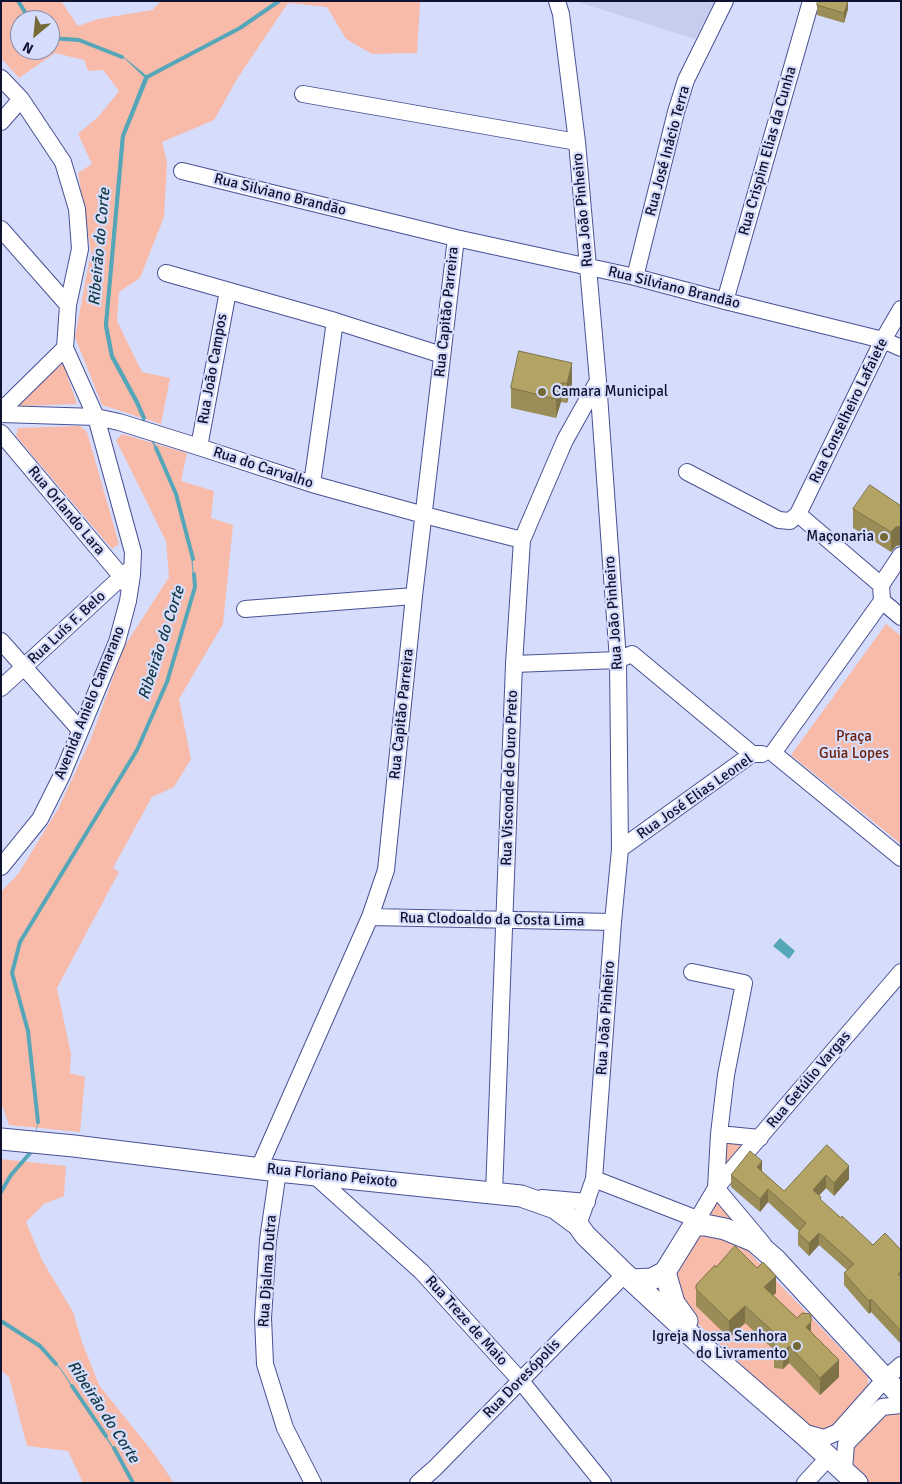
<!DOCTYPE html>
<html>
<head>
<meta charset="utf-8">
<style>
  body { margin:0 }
  #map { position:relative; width:902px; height:1484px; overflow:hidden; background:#d6ddfc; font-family:Signika,sans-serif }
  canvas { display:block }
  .frame { position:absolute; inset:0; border:2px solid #10132f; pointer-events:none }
  .north { position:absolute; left:10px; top:10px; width:50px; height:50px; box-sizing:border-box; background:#d6ddfc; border:1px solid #878caa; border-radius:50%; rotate:208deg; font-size:14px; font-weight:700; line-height:20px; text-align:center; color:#10132f }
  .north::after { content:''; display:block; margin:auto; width:18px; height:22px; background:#756936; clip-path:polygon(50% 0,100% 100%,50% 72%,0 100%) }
</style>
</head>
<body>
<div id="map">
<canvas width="902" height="1484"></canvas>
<div class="frame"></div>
<div class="north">N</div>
</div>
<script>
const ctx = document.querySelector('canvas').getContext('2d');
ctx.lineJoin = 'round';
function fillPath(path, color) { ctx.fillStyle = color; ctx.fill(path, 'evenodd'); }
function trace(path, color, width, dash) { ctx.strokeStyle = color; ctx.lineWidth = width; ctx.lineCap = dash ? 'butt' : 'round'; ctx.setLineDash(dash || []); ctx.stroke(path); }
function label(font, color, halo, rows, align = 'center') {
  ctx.font = font + ' Signika,sans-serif'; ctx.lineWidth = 4.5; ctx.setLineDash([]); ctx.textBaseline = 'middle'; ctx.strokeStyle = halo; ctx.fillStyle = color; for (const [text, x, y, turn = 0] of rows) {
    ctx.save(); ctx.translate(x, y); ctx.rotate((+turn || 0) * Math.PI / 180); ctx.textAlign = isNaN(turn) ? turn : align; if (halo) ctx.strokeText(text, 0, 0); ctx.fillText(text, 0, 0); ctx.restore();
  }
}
const built = new Path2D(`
  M577,1H715L695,39L578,2Z`);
const green = new Path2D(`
  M1,1H61L78,26L98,19L152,10L161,1H417L420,3L417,53L372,54L346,39L327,7L288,3L237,79L214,120L162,142L167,162L164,217L140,278L119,292L117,321L142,372L170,378L161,424L102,405L75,337L91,252L78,173L92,164L78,134L99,116L119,91L103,70L88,71L84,60L55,53L19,78L1,58ZM20,20H50V50H20Z
  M63,363L77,404L15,406Z
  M80,426L87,432L119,544L112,549L16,436L18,428Z
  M122,434L187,453L181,481L214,491L211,518L233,525L223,624L179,699L191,759L174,787L152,797L113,868L119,872L57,988L71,1054L70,1073L85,1077L80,1132L9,1125L1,1102V892L18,874L58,809L90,741L124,647L169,577L166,541L116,440Z
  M886,624L901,636V844L791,755Z
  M724,1138L749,1141L728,1168L721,1167Z
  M1,1159L66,1166L64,1196L44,1204L26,1222L42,1260L73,1312L82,1342L99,1385L155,1455L174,1483H83L68,1451L27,1446L9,1377L1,1370Z
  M717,1202L723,1205L745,1231L705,1222Z
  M709,1234L739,1244L747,1250L868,1377V1390L833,1429L823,1433L804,1423L681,1308L672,1276L698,1236Z
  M901,1413V1483H865L858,1476L849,1459L852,1446L882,1415Z`);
const water = new Path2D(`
  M279,1L240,28L147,77L123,136L106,325L112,356L137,402L176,494L192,555L195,587L167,682L137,750L20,942L12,973L28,1031L39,1120L31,1152L11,1175L1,1192L10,1174L31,1151L38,1121L27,1032L12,973L20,942L137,750L166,682L194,587L191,555L175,494L135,403L110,357L104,326L121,136L144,77L124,58L79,40L50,37L79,39L125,58L147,76L240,28Z
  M780,938L795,951L789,959L773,946Z
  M1,1321L40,1346L61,1369L116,1451L133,1483H132L115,1452L60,1369L39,1347L1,1323Z`);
const stream = new Path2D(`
  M18,1L30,20
  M50,38L79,40L122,57
  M144,418L137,402L112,356L106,325L123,136L147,77L240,28L279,1
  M156,448L176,494L193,559
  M38,1122L28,1031L12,973L20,942L137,750L167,682L195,587L194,574
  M1,1192L11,1175L31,1152L32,1149
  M1,1321L40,1346L56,1364
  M72,1386L106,1436
  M114,1448L133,1483`);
const minor = new Path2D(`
  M557,1L561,14L577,142L598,381L618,660L620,849L613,922L594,1179L578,1225
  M1,78L21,99L63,162L77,209L80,249L68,305L65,348L96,417L133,552L132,575L128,601L117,642L62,775L40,819L1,867
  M303,94L577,142
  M1,122L21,99
  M182,171L456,238L635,277L725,301L883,340L901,348
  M1,229L68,305
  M166,273L335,321L442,355
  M635,277L676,112L686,80L725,1
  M725,301L811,1
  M1,411L65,348
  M1,414L96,417L119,422L199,447L312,484L424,515L522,540
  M1,433L122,577L130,589
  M199,447L228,291
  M687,472L779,520L790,521L798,514L883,340L901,309
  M312,484L335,321
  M798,514L881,585
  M881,585L901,555
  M882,601L901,617
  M245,609L414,596
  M1,641L80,730
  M514,664L618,660L632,654L752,754
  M1,688L128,571
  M773,753L882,601L881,585
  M773,753L901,858
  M620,849L752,754H762
  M370,917L613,922
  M692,972L744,983L726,1075L719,1134L716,1188
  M719,1134L760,1138
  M259,1168L370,917L386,870L414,596L456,238
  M278,1171L268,1240L263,1318L265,1364L285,1428L313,1483
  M313,1174L422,1272L520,1380L603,1483
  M594,1179L697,1219
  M716,1188L763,1244
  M494,1193L514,664L522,540L565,440L598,381
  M542,1198L587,1202
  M694,1225L716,1188L901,972
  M802,1432L824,1438L838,1432L885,1379L901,1365
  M844,1470L846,1444L882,1407L901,1405
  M418,1483L435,1468L625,1274
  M805,1483L829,1457`);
const major = new Path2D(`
  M1,1139L74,1146L278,1171L521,1196L555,1208L578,1225L585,1235L625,1274L708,1351L801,1432L857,1483
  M665,1272L674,1303L687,1321
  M632,1280L652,1279L665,1272L694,1225H705L725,1229L754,1241L776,1260L901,1396`);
const wall = new Path2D(`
  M848,1V9L844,23L817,15V5Z
  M519,351L572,383L567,403L561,402L556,418L511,408V388Z
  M901,506L896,546L891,552L853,528V509Z
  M827,1145L849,1179L834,1196L826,1188L819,1195L821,1201L873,1245L901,1250V1344L871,1312L869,1314L844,1285V1273L847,1270L819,1245L809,1256L798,1245V1233L799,1231L768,1202L760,1212L731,1187V1175L762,1172L784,1191Z
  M716,1267L776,1293L773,1295L811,1332L839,1377L820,1395L789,1363L783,1369L774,1368V1350L745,1323L729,1338L696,1306V1285Z`);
const shadedWall = new Path2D(`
  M848,1V9L844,23V13Z
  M572,363V383L567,403V383Z
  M561,383V402L556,418V399Z
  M901,526V545L896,546L891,552V532L896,527Z
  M762,1161V1173L757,1167Z
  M849,1166V1179L834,1196V1183Z
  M826,1175V1188L813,1202V1190Z
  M768,1189V1202L760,1212V1199Z
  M819,1233V1245L809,1256V1243Z
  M776,1276V1293L764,1304V1287Z
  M871,1299V1312L869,1314V1301Z
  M745,1306V1323L729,1338V1321Z
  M811,1314V1339L806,1327Z
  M789,1346V1363L783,1369V1352Z
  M839,1360V1377L820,1395V1378Z`);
const building = new Path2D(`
  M818,1H848L844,13L817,5Z
  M519,351L572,363L567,383H561L556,399L511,388Z
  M870,485L901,506V526L896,527L891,532L853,509Z
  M827,1145L849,1166L834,1183L826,1175L813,1190L821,1197L820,1199L841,1218L842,1216L873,1245L885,1233L901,1250V1271L898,1274L901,1277V1331L871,1299L869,1301L844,1273L854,1264L819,1233L809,1243L798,1233L806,1223L768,1189L760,1199L731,1175L750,1151L762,1161L757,1167L784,1191Z
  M735,1246L757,1268L763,1262L776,1276L764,1287L797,1318L802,1313L811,1314V1322L806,1327L839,1360L820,1378L789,1346L783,1352L774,1351V1342L779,1337L745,1306L729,1321L696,1289V1285L715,1265L716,1267Z`);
const markers = [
  [542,392,5,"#756936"],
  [884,537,5,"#756936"],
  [797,1346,5,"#756936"]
];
const streetNames = [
  ["Rua José Inácio Terra",668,151,-75],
  ["Rua Crispim Elias da Cunha",768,151,-74],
  ["Rua Silviano Brandão",280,195,14],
  ["Rua João Pinheiro",583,210,-95],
  ["Rua Silviano Brandão",674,288,14],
  ["Rua Capitão Parreira",447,312,-84],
  ["Rua João Campos",213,369,-80],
  ["Rua Conselheiro Lafaiete",849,411,-64],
  ["Rua do Carvalho",263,468,18],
  ["Rua Orlando Lara",66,511,50],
  ["Rua João Pinheiro",614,613,-94],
  ["Rua Luís F. Belo",67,628,-43],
  ["Avenida Anielo Camarano",90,703,-68],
  ["Rua Capitão Parreira",402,714,-84],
  ["Rua Visconde de Ouro Preto",510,778,-88],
  ["Rua José Elias Leonel",695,797,-35],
  ["Rua Clodoaldo da Costa Lima",492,920,1],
  ["Rua João Pinheiro",606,1018,-86],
  ["Rua Getúlio Vargas",809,1080,-50],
  ["Rua Floriano Peixoto",332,1176,6],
  ["Rua Djalma Dutra",268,1271,-86],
  ["Rua Treze de Maio",466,1321,48],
  ["Rua Doresópolis",522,1379,-46]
];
const poiNames = [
  ["Camara Municipal",552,392,"left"],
  ["Maçonaria",874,537],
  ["Igreja Nossa Senhora",787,1337],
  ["do Livramento",787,1354]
];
const parkNames = [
  ["Praça",854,737],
  ["Guia Lopes",854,754]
];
const waterNames = [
  ["Ribeirão do Corte",100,247,-85],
  ["Ribeirão do Corte",162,643,-72],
  ["Ribeirão do Corte",103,1412,57]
];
fillPath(built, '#c6cdef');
fillPath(green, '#f8bbaa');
fillPath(water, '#56a6b9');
trace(stream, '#56a6b9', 4);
trace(minor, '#485193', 18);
trace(major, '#485193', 23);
trace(minor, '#fff', 16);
trace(major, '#fff', 21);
fillPath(wall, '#9a8d58');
fillPath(shadedWall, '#7d7347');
fillPath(building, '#b3a466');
trace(building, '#7d7347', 1);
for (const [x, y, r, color] of markers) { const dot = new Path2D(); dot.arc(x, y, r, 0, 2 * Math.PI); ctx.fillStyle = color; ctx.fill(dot); trace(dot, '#d6ddfc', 2); }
label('15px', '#10132f', '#d6ddfc', streetNames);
label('15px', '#10132f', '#d6ddfc', poiNames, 'right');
label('15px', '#6d210b', '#d6ddfc', parkNames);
label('italic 16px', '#123941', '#d6ddfc', waterNames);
</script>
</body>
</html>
